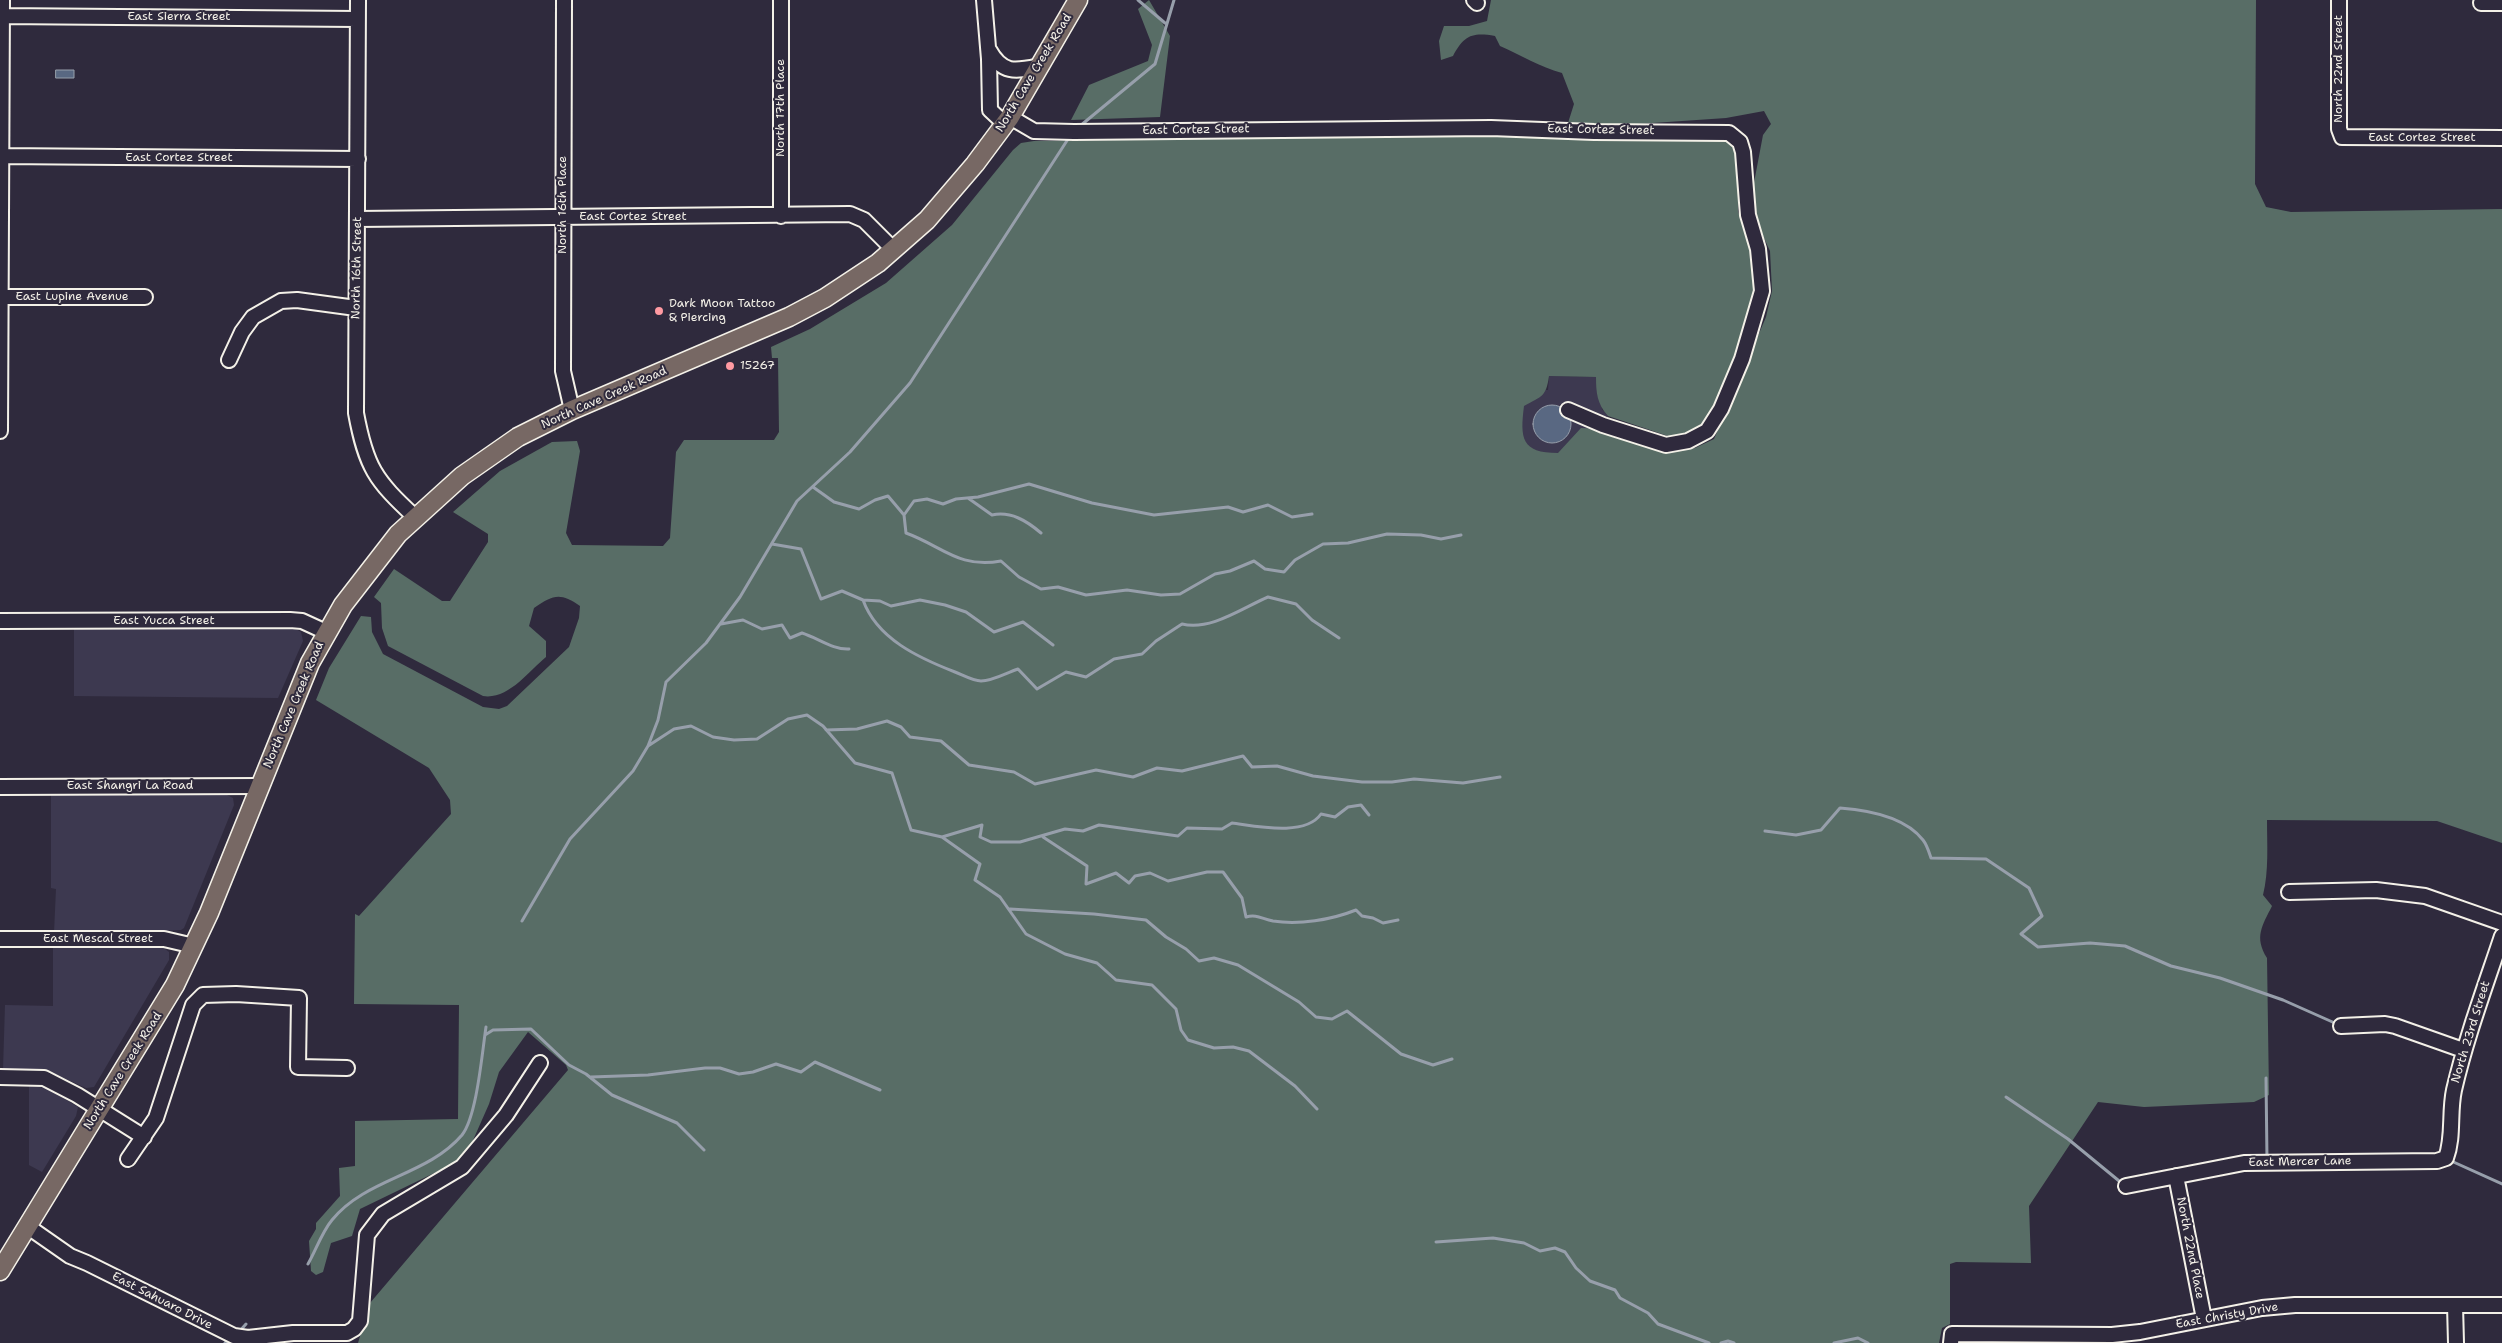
<!DOCTYPE html>
<html>
<head>
<meta charset="utf-8">
<style>
  body { margin:0 }
  canvas { display:block; background:#2f2a3d }
</style>
</head>
<body>
<canvas width="2502" height="1343"></canvas>
<script>
const ctx = document.querySelector('canvas').getContext('2d');
ctx.lineJoin = 'round';
function fillPath(path, color) { ctx.fillStyle = color; ctx.fill(path, 'evenodd'); }
function trace(path, color, width, dash) { ctx.strokeStyle = color; ctx.lineWidth = width; ctx.lineCap = dash ? 'butt' : 'round'; ctx.setLineDash(dash || []); ctx.stroke(path); }
function label(font, color, halo, rows, align = 'center') {
  ctx.font = font + ' "Shantell Sans",sans-serif'; ctx.lineWidth = 4; ctx.setLineDash([]); ctx.textBaseline = 'middle'; ctx.strokeStyle = halo; ctx.fillStyle = color; for (const [text, x, y, turn = 0] of rows) {
    ctx.save(); ctx.translate(x, y); ctx.rotate((+turn || 0) * Math.PI / 180); ctx.textAlign = isNaN(turn) ? turn : align; if (halo) ctx.strokeText(text, 0, 0); ctx.fillText(text, 0, 0); ctx.restore();
  }
}
const built = new Path2D(`
  M1549,376L1596,377L1602,409L1608,416L1605,425L1557,477L1501,453L1498,388L1548,390Z
  M292,627L301,632L303,641L278,698L74,696V629Z
  M223,793L233,798L234,805L184,928L181,930L135,932L54,933L56,889L51,888V795Z
  M161,946L169,952V960L94,1087L86,1088L48,1071L3,1070L5,1005L53,1006V948Z
  M29,1086L47,1088L78,1107L76,1116L42,1172L29,1165Z`);
const green = new Path2D(`
  M1149,0L1170,36L1160,117L1071,120L1089,85L1148,61L1152,45L1138,9Z
  M1491,0H2256L2255,184L2266,207L2291,212L2502,209V843L2437,821L2267,820C2267,845 2269,871 2263,895L2272,906C2262,926 2254,937 2267,958L2269,1095L2254,1102L2144,1107L2098,1102L2029,1206L2031,1263L1956,1262L1950,1264V1324L1942,1328L1939,1343H358L370,1303L568,1070L566,1065L528,1032L499,1072L489,1104L470,1147L457,1162L360,1209L352,1236L331,1243L323,1272L316,1275L311,1271L309,1241L316,1229V1223L340,1196L339,1168L355,1166V1121L458,1119L459,1005L354,1004L355,914L359,916L451,814L450,800L429,768L316,700L329,668L361,616L371,617L372,632L383,654L483,707L499,709L507,706L569,647L579,618L580,606C560,592 553,595 534,608L529,626L546,641V657C528,672 508,700 483,696L388,646L382,628L381,603L374,597L394,569L442,601H450L488,542V534L453,512L500,471L552,442L577,441L580,451L566,533L572,545L663,546L670,538L676,452L684,440H774L779,432L778,358H772L771,347L810,329L886,283L952,225L1013,150L1021,143L1034,141L1517,135L1599,139L1718,137L1732,141L1740,159L1738,211L1755,266V301L1710,422L1693,434L1674,438L1608,416C1597,404 1596,392 1596,377L1549,376C1546,397 1542,396 1524,406C1520,438 1521,453 1558,453L1581,428L1603,429L1669,450L1695,448L1714,439L1766,317L1772,291L1770,251L1755,219L1753,188L1763,135L1771,124L1764,111L1726,118L1594,127L1568,123L1574,104L1562,73C1540,67 1521,55 1500,46L1495,36C1471,32 1464,36 1453,56L1441,60L1439,41L1444,26H1469L1487,21Z`);
const water = new Path2D(`
  M56,70H74V78H56Z
  M1533 424a19 19 0 1 1 38 0a19 19 0 1 1-38 0Z`);
const stream = new Path2D(`
  M1138,0L1165,23
  M1080,126L1155,64L1174,0
  M813,487L834,502L859,509L875,500L888,496L904,515L906,533C942,546 959,569 1001,561L1019,577L1041,589L1058,587L1086,595L1127,590L1161,595L1180,594L1215,574L1230,571L1254,561L1265,569L1284,572L1295,560L1323,544L1348,543L1387,534L1421,535L1441,539L1461,535
  M968,498L992,515C1011,511 1027,521 1041,533
  M904,515L914,501L927,499L943,504L956,499L978,497L1029,484L1092,503L1154,515L1228,507L1243,512L1268,505L1292,517L1312,514
  M772,544L801,549L821,599L842,591L863,600C877,639 919,658 955,672C963,675 973,681 981,681C993,681 1006,673 1018,669L1037,689L1066,672L1086,677L1114,659L1142,654L1156,641L1182,624C1211,631 1242,608 1268,597L1296,604L1312,620L1339,638
  M863,600L880,601L891,606L920,600L945,605L966,612L994,632L1023,622L1053,645
  M721,624L743,620L762,629L782,625L790,638L802,633C818,638 833,650 849,649
  M826,730L857,729L887,721L901,727L910,737L941,741L969,765L1014,772L1035,784L1096,770L1133,777L1157,768L1182,771L1243,756L1252,767L1277,766L1313,776L1362,782H1392L1414,779L1463,783L1500,777
  M648,746L674,729L691,726L713,737L734,740L757,739L788,719L807,715L823,726L855,763L892,773L911,830L942,837L980,864L975,880L1000,897L1026,934L1065,954L1097,963L1116,980L1152,985L1176,1009L1181,1030L1188,1040L1214,1048L1233,1047L1249,1051L1295,1086L1317,1109
  M1765,831L1796,835L1821,830L1840,808C1867,810 1905,817 1923,840C1927,845 1929,852 1931,858L1986,859L2029,888L2042,916L2021,934L2038,947L2090,943L2125,946L2171,966L2220,978L2283,1000L2337,1024
  M942,837L982,825L980,837L991,842H1020L1065,829L1083,831L1099,825L1178,836L1187,828L1222,829L1232,823C1256,826 1305,837 1321,814L1335,817L1348,807L1361,805L1369,815
  M1043,837L1087,866L1086,884L1116,873L1129,883L1135,876L1150,873L1168,881L1207,872H1223L1242,898L1246,917C1257,914 1262,919 1273,921C1299,925 1331,920 1356,910L1362,916L1373,918L1383,923L1398,920
  M1010,909L1094,914L1146,920L1166,937L1186,949L1199,961L1214,958L1238,965L1299,1002L1316,1017L1332,1019L1347,1011L1401,1054L1433,1065L1452,1059
  M522,921L570,839L633,771L648,746L658,720L666,682L706,643L740,597L797,501L850,452L910,383L1070,136
  M485,1035L493,1030L531,1029L569,1065L586,1074L612,1095L677,1123L704,1150
  M591,1077L648,1075L705,1068H720L739,1074L753,1072L776,1064L801,1072L815,1062L880,1090
  M2266,1078L2267,1160
  M2006,1097L2068,1139L2124,1185
  M2449,1160L2502,1184
  M1436,1242L1493,1238L1524,1243L1540,1251L1555,1248L1565,1252L1576,1268L1590,1281L1615,1290L1620,1298L1648,1313L1658,1324L1709,1343
  M308,1264C316,1250 322,1232 332,1220C366,1178 427,1176 462,1135C477,1116 482,1053 486,1027
  M238,1333L246,1324
  M225,1343L231,1338
  M1721,1343L1728,1341L1734,1343
  M1834,1343L1858,1338L1868,1343`);
const minor = new Path2D(`
  M358,0L356,413C366,467 375,480 415,517
  M564,0L563,371L572,410
  M781,0V216
  M984,0L989,59L990,110L1005,124
  M1474,0L1477,3
  M2339,0V129L2342,137L2502,138
  M2481,3H2502
  M0,16L357,19
  M989,50C1003,75 1016,71 1041,66
  M1010,117L1034,131L1074,132L1491,128L1594,132L1729,133L1740,142L1743,152L1748,215L1758,249L1762,291L1742,359L1721,409L1707,431L1688,441L1666,445L1603,425L1568,410
  M0,156L358,159
  M357,219L850,214L864,220L894,250
  M0,297H145
  M229,360L242,332L253,317L281,301L297,300L356,308
  M0,431L2,0
  M0,621L290,620L302,621L326,632
  M0,787L260,786
  M2289,892L2376,890L2425,896L2502,923
  M0,939H164L194,946
  M2341,1026L2385,1024L2395,1026L2463,1050
  M0,1077L44,1078L77,1095L144,1137
  M128,1159L156,1118L193,1005L203,995L236,994L299,998L298,1067L347,1068
  M2176,1176L2204,1319
  M2126,1186L2244,1163L2437,1161L2446,1158C2454,1137 2449,1113 2454,1090C2466,1038 2485,987 2502,936
  M27,1226L70,1256L87,1263L234,1336L248,1338L293,1333H347L354,1329L360,1321L367,1235L383,1214L462,1167L506,1115L540,1063
  M2455,1305L2456,1343
  M1951,1343L1952,1334L2112,1335L2140,1332L2262,1308L2295,1305H2502`);
const major = new Path2D(`
  M0,1271L175,985L209,913L310,663L343,605L398,534L462,476L518,437L572,410L789,317L825,298L878,263L927,220L975,164L1010,117L1078,0`);
const markers = [
  [659,311,5,"#ff9aa2"],
  [730,366,5,"#ff9aa2"]
];
const streetNames = [
  ["East Sierra Street",179,17],
  ["North 22nd Street",2339,69,-90],
  ["North Cave Creek Road",1034,73,-59],
  ["North 17th Place",781,108,-90],
  ["East Cortez Street",1196,130,-1],
  ["East Cortez Street",1601,130,1],
  ["East Cortez Street",2422,138],
  ["East Cortez Street",179,158],
  ["North 16th Place",563,205,-90],
  ["East Cortez Street",633,217],
  ["North 16th Street",357,268,-89],
  ["East Lupine Avenue",72,297],
  ["North Cave Creek Road",604,398,-24],
  ["East Yucca Street",164,621],
  ["North Cave Creek Road",294,705,-67],
  ["East Shangri La Road",130,786],
  ["East Mescal Street",98,939],
  ["North 23rd Street",2471,1032,-73],
  ["North Cave Creek Road",123,1071,-58],
  ["East Mercer Lane",2300,1162,-1],
  ["North 22nd Place",2190,1248,79],
  ["East Sahuaro Drive",162,1301,27],
  ["East Christy Drive",2227,1316,-10]
];
const poiNames = [
  ["Dark Moon Tattoo",669,304],
  ["& Piercing",669,318],
  ["15267",740,366]
];
fillPath(built, '#3d3950');
fillPath(green, '#586d66');
fillPath(water, '#596882');
trace(water, '#979fab', 1);
trace(stream, '#979fab', 3);
trace(minor, '#f4f1e8', 18);
trace(major, '#f4f1e8', 21);
trace(minor, '#2f2a3d', 14);
trace(major, '#776864', 18);
for (const [x, y, r, color] of markers) { const dot = new Path2D(); dot.arc(x, y, r, 0, 2 * Math.PI); ctx.fillStyle = color; ctx.fill(dot); trace(dot, '#2f2a3d', 2); }
label('12px', '#f4f1e8', '#2f2a3d', streetNames);
label('12px', '#f4f1e8', '#2f2a3d', poiNames, 'left');
</script>
</body>
</html>
